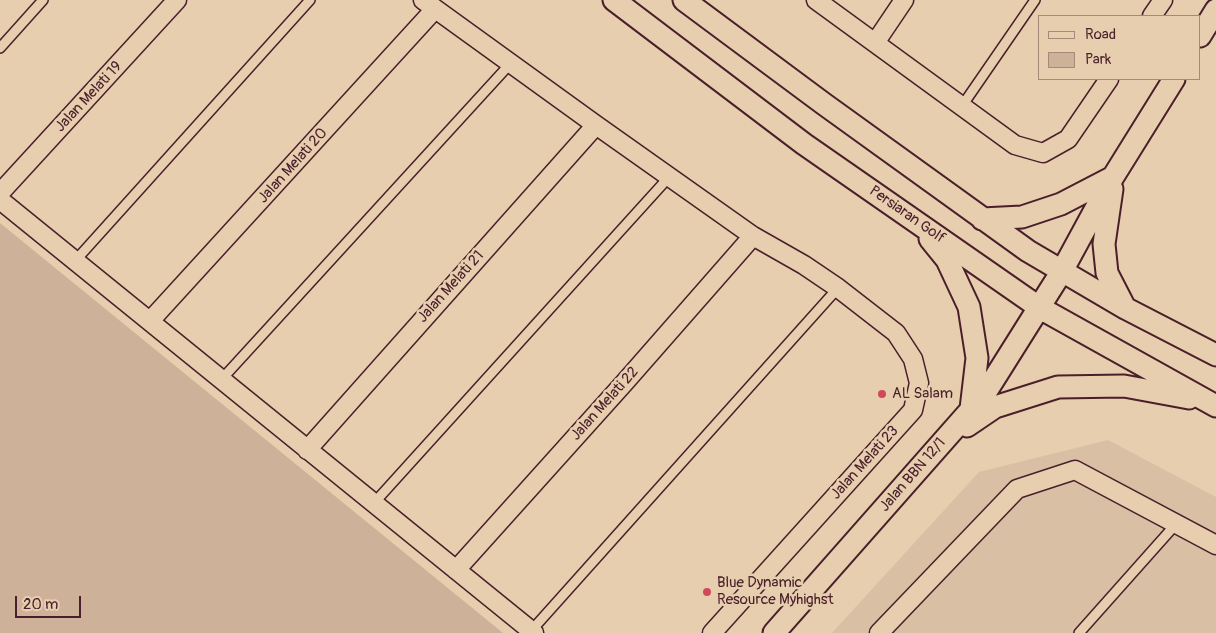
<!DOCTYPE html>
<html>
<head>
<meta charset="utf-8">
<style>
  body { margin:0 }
  #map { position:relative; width:1216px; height:633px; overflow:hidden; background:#e6ceae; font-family:Pangolin,sans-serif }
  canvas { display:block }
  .legend { position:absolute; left:1038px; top:15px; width:162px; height:65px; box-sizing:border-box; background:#e6ceae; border:1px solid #a8887a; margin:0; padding:6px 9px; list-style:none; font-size:15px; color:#4a1f2b }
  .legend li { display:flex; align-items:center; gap:10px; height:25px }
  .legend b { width:25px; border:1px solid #a8887a }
  .scale { position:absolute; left:15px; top:596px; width:66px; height:22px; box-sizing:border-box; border:2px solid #4a1f2b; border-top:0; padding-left:6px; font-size:15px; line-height:18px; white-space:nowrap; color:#4a1f2b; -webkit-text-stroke:4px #e6ceae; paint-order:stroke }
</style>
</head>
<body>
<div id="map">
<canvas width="1216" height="633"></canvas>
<ul class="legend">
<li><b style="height:6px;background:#e6ceae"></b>Road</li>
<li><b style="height:14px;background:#cdb299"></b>Park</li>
</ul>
<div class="scale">20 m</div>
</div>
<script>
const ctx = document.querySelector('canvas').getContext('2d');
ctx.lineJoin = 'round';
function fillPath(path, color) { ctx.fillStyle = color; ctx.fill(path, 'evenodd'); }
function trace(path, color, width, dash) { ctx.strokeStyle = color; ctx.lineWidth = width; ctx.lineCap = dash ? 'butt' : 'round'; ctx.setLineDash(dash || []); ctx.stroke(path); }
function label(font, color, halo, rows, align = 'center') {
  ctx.font = font + ' Pangolin,sans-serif'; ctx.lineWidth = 5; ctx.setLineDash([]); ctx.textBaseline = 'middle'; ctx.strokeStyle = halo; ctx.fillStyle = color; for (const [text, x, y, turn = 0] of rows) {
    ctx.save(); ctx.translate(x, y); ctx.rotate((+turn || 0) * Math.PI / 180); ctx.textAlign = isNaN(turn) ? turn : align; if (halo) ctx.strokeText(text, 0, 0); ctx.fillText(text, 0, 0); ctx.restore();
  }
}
const built = new Path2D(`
  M1108,440L1216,497V633H832L979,472Z`);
const green = new Path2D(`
  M0,223L503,633H0Z`);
const service = new Path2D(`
  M0,48L43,0
  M962,106L1035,0
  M75,261L310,0
  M221,380L510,64
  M374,503L669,177
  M531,631L838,288
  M1079,633L1176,524`);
const minor = new Path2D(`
  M423,0L596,125L753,236L804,265L838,288L896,333L913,359L919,383L913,410L712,633
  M816,0L1015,145L1043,153L1068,139L1109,79
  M1152,16L1163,0
  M875,43L904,0
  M0,193L177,0
  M0,200L534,633
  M150,321L435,9
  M307,450L596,125
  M456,570L625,382L753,236
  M879,633L1017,489L1075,470L1216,545`);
const tertiary = new Path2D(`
  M614,0L804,144L1040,308L1216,406
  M684,0L824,104L1028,251L1125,308L1216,355
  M1200,36L1216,10
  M1112,189L1104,244L1107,273L1125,308
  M982,219L1022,217L1061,204L1113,177
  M930,239L947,260L969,307L977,358L971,409
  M967,426L995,407L1058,387L1124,386L1189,398
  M774,633L984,395L1062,271L1113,177L1174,79`);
const markers = [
  [882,394,5,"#d1495b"],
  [707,592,5,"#d1495b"]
];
const streetNames = [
  ["Jalan Melati 19",89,97,-47],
  ["Jalan Melati 20",293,166,-48],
  ["Persiaran Golf",907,215,35],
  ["Jalan Melati 21",451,287,-48],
  ["Jalan Melati 22",605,404,-48],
  ["Jalan Melati 23",865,463,-48],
  ["Jalan BBN 12/1",913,475,-49]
];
const poiNames = [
  ["AL Salam",892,394],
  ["Blue Dynamic",717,583],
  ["Resource Myhighst",717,600]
];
fillPath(built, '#d9bfa3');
fillPath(green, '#cdb299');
trace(service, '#4a1f2b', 12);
trace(minor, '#4a1f2b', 21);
trace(tertiary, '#4a1f2b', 25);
trace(service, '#e6ceae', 9);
trace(minor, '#e6ceae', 18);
trace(tertiary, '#e6ceae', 21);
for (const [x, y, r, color] of markers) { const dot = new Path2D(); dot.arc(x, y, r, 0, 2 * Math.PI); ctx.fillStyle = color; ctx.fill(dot); trace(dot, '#e6ceae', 2); }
label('15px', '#4a1f2b', '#e6ceae', streetNames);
label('15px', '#4a1f2b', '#e6ceae', poiNames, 'left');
</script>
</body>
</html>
